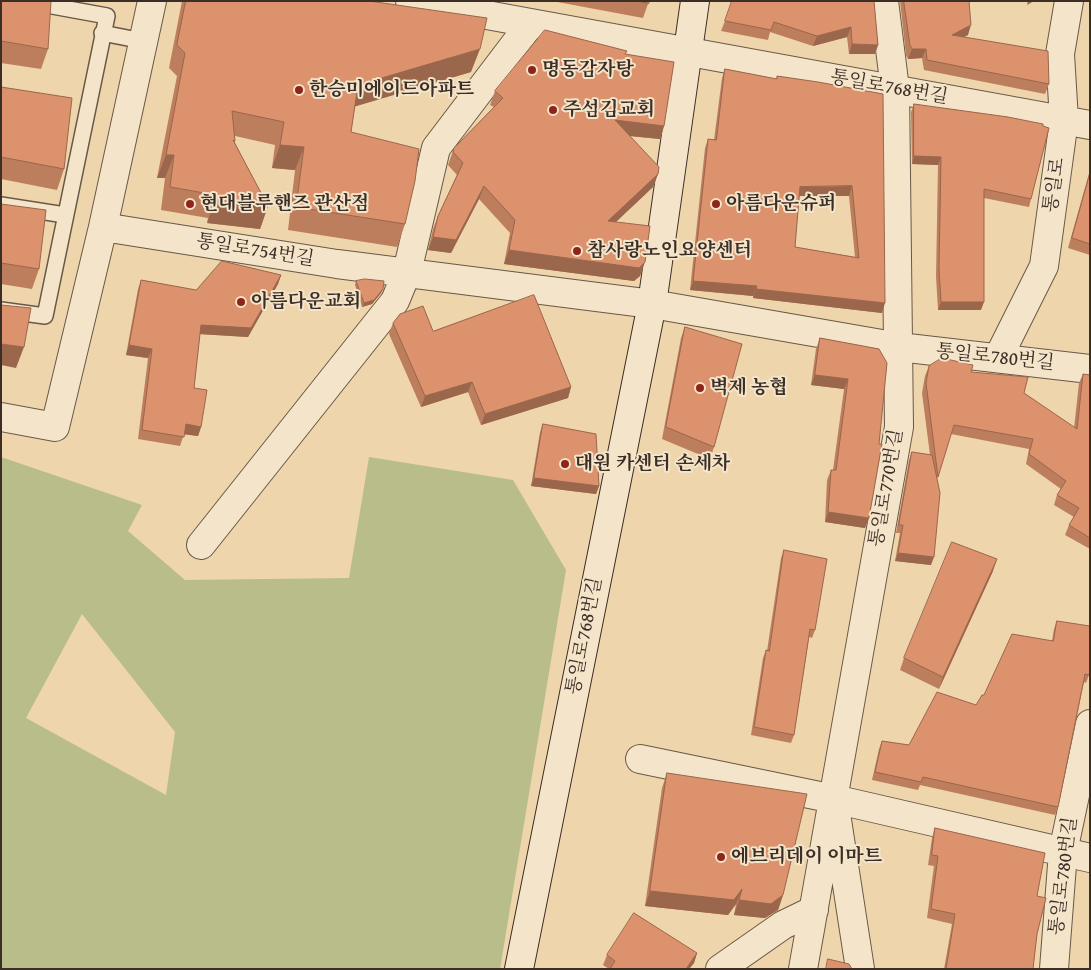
<!DOCTYPE html>
<html>
<head>
<meta charset="utf-8">
<style>
  body { margin:0 }
  #map { position:relative; width:1091px; height:970px; overflow:hidden; background:#eed5ac; font-family:"Gentium Book Plus",serif }
  canvas { display:block }
  .frame { position:absolute; inset:0; border:2px solid #3b2e27; pointer-events:none }
</style>
</head>
<body>
<div id="map">
<canvas width="1091" height="970"></canvas>
<div class="frame"></div>
</div>
<script>
const ctx = document.querySelector('canvas').getContext('2d');
ctx.lineJoin = 'round';
function fillPath(path, color) { ctx.fillStyle = color; ctx.fill(path, 'evenodd'); }
function trace(path, color, width, dash) { ctx.strokeStyle = color; ctx.lineWidth = width; ctx.lineCap = dash ? 'butt' : 'round'; ctx.setLineDash(dash || []); ctx.stroke(path); }
function label(font, color, halo, rows, align = 'center') {
  ctx.font = font + ' "Gentium Book Plus","Noto Serif KR",serif'; ctx.lineWidth = 4; ctx.setLineDash([]); ctx.textBaseline = 'middle'; ctx.strokeStyle = halo; ctx.fillStyle = color; for (const [text, x, y, turn = 0] of rows) {
    ctx.save(); ctx.translate(x, y); ctx.rotate((+turn || 0) * Math.PI / 180); ctx.textAlign = isNaN(turn) ? turn : align; if (halo) ctx.strokeText(text, 0, 0); ctx.fillText(text, 0, 0); ctx.restore();
  }
}
const green = new Path2D(`
  M1,457L142,505L128,531L185,580L349,578L369,457L513,480L566,570L500,969H1ZM82,614L175,732L166,795L26,718Z`);
const lane = new Path2D(`
  M102,33L143,41
  M1,205L65,215
  M1,310L45,316L107,16L25,1`);
const street = new Path2D(`
  M410,1L1090,125
  M103,227L337,264L652,304L899,347L1090,369
  M998,358L1044,266L1064,120L1060,54L1069,1
  M1,417L55,427L103,227L152,1
  M201,545L395,301L407,272L436,148L531,23
  M640,759L834,799L1090,858
  M837,820L860,969
  M720,969L783,925L814,910
  M803,969L899,427L895,89L884,1
  M1054,969L1063,852L1090,724`);
const secondary = new Path2D(`
  M519,969L652,304L695,1`);
const wall = new Path2D(`
  M1,1L48,49L41,69L1,63Z
  M182,1H369L471,72L355,106L351,132L405,224L397,247L288,230L295,170L272,168L275,145L235,136V143L268,206L260,229L207,223L208,218L161,210L165,178H157L177,76L169,68Z
  M552,1H649L643,18Z
  M874,1L878,45L875,54H849L847,37L813,46L770,32L768,40L721,31L725,21Z
  M900,1H969L968,35L964,37L1049,84L1045,94L924,70L922,58L908,59L906,55Z
  M626,54L664,126L660,139L630,136L658,174L653,187L616,222L640,276L634,281L504,264L510,233L479,199L451,253L428,250L433,229L438,216L457,175L448,165L454,148L494,107L490,105L495,91Z
  M725,69L776,79L777,76L883,94L882,313L753,298V296L690,290L705,148L708,139L714,140L722,78ZM799,196H849L855,257L795,247Z
  M1,87L64,169L57,190L1,179Z
  M914,104L1031,199L1029,207L984,198L981,310H938L936,277L938,165L912,164L911,112Z
  M1090,170V255L1068,248Z
  M1,204L39,269L32,289L1,284Z
  M281,275L278,284L248,337L200,334L194,388L201,427L198,436L184,434L180,446L138,439L148,358L126,355L138,289L141,280L196,290Z
  M356,281L383,289L381,293L372,304L362,307L355,285Z
  M393,323L433,331L571,387L568,398L481,425L468,392L421,407L389,334Z
  M685,327L714,447L710,459L662,439L681,338Z
  M820,338L879,349L865,528L825,522L827,480L831,470H833L844,389L811,385L816,349Z
  M929,366L971,372L1024,393L1074,428L1079,383L1083,374L1090,375V549L1065,535L1069,525L1074,517L1054,505L1057,495L1061,489L1026,464L1029,449L951,434L937,479L931,565L895,561L900,533H896L909,460L912,452L930,455L922,393L925,376Z
  M543,424L599,486L596,494L531,486L540,432Z
  M784,550L815,630L812,638L809,637L794,735L791,743L751,735L763,658L766,650L767,651L781,558Z
  M993,571L939,689L900,670L904,658Z
  M1057,621L1089,675L1086,683L1084,682L1058,807L1055,815L920,785L918,790L872,780L879,749L882,741L909,745L976,705L984,695L1052,641L1054,629Z
  M667,773L783,895L778,910L765,918L734,915L736,904L728,915L645,906L662,788Z
  M935,828L1037,896V934L1033,969H944L952,924L927,918L934,866L928,865L932,838Z
  M697,953L694,963L689,969H609L603,965L607,955Z`);
const shadedWall = new Path2D(`
  M1028,1H1034L1027,5Z
  M971,25L968,35L948,45L952,35Z
  M851,27L847,37L813,46L817,36Z
  M852,44L878,45L875,54H849Z
  M480,49L471,72L350,108L358,85Z
  M912,49H926L922,58L908,59Z
  M615,120L664,126L660,139L610,134Z
  M280,145L304,147L295,170L272,168Z
  M166,155H174L165,178H157Z
  M914,156L941,157L938,165L912,164Z
  M658,174L653,187L603,234L608,221Z
  M484,186L479,199L451,253L428,250L433,237Z
  M852,186L849,196H796L800,187Z
  M215,200L268,206L260,229L207,223Z
  M509,250L645,262L640,276L634,281L504,264Z
  M281,275L278,284L248,337L198,334L201,325Z
  M693,281L757,286L753,296L690,290Z
  M383,289L381,293L372,304L362,307L364,303Z
  M756,289L885,303L882,313L753,298Z
  M941,302H984L981,310H938Z
  M1,344L24,347L16,368L1,365Z
  M129,345L152,349L148,358L126,355Z
  M815,375L848,379L844,389L811,385Z
  M472,382L468,392L421,407L425,396Z
  M571,387L568,398L481,425L485,414Z
  M186,424L201,427L198,436L182,434Z
  M534,478L599,486L596,494L531,486Z
  M828,512L869,518L865,528L825,522Z
  M898,553L934,557L931,565L895,561Z
  M997,559L993,571L939,689L943,677Z
  M742,889L736,904L728,915L645,906L650,891Z
  M783,895L778,910L765,918L734,915L739,900Z
  M697,953L694,963L689,969H686Z`);
const building = new Path2D(`
  M1,1H51L48,49L1,41Z
  M186,1H369L487,18L480,49L358,85L351,132L419,149L415,181L405,224L296,207L304,147L280,145L284,122L232,111L235,141L233,140L268,206L215,200L216,195L170,187L174,155H166L185,53L177,45Z
  M638,1H649V3Z
  M732,1H874L878,45L852,44L851,27L817,36L774,22L771,30L725,21Z
  M904,1H969L971,25L952,35L1048,51L1049,84L927,60L926,49H912L910,45Z
  M545,30L627,51L625,54L674,62L664,126L615,120L659,167L658,174L608,221L650,226L645,262L639,268L509,250L515,220L484,186L456,240L433,237L438,216L463,163L453,152L454,148L503,98L495,91Z
  M725,69L777,79V76L818,82L883,94L885,303L756,289L757,286L693,281L708,139L716,140ZM852,186L859,258L795,247L800,187Z
  M1,87L72,98L64,169L1,157Z
  M914,104L1008,117L1043,124V126L1049,128L1031,199L984,189V302H941L939,269L941,157L914,156Z
  M1090,173V244L1072,238Z
  M1,204L46,210L39,269L1,263Z
  M222,261L281,275L251,328L201,325L194,388L207,390L201,427L186,424L184,437L142,430L152,349L129,345L141,280L196,290Z
  M365,279L384,281L383,289L374,300L364,303L356,281Z
  M534,295L571,387L485,414L472,382L425,396L393,323L400,314L423,306L433,331Z
  M1,305L31,308L24,347L1,344Z
  M685,327L742,344L714,447L666,427Z
  M820,338L879,349L887,363L879,444H882L869,518L828,512L831,470H836L848,379L815,375Z
  M942,358L973,365L971,372L1028,377L1024,393L1077,429L1083,374L1090,375V538L1069,525L1079,508L1057,495L1066,481L1029,454L1033,439L954,425L938,477L926,383L929,366Z
  M543,424L596,434L599,486L534,478Z
  M912,452L932,455L940,493L934,557L898,553L903,525H899Z
  M952,542L997,559L943,677L904,658Z
  M784,550L827,559L815,630L810,629L794,735L754,727L766,650L769,651Z
  M1057,621L1090,626V671L1089,675L1085,674L1058,807L923,777L921,782L875,772L882,741L909,745L937,692L976,705L982,695H984L1012,634L1053,641Z
  M667,773L807,794L783,895L771,904L739,900L742,889L734,900L650,891Z
  M935,828L1045,853L1037,896L1046,898L1037,934L1033,969H946L955,914L931,909L938,856L932,855Z
  M634,913L697,953L686,969H610L615,961L607,955Z
  M828,959L849,964L852,969H826Z`);
const markers = [
  [532,70,5,"#8f2418"],
  [299,90,5,"#8f2418"],
  [553,110,5,"#8f2418"],
  [190,204,5,"#8f2418"],
  [716,204,5,"#8f2418"],
  [577,251,5,"#8f2418"],
  [241,302,5,"#8f2418"],
  [700,388,5,"#8f2418"],
  [565,464,5,"#8f2418"],
  [721,857,5,"#8f2418"]
];
const poiNames = [
  ["명동감자탕",542,70],
  ["한승미에이드아파트",309,90],
  ["주섬김교회",563,110],
  ["현대블루핸즈 관산점",200,204],
  ["아름다운슈퍼",726,204],
  ["참사랑노인요양센터",587,251],
  ["아름다운교회",251,302],
  ["벽제 농협",710,388],
  ["대원 카센터 손세차",575,464],
  ["에브리데이 이마트",731,857]
];
const streetNames = [
  ["통일로768번길",889,88,10],
  ["통일로",1055,185,-82],
  ["통일로754번길",255,251,9],
  ["통일로780번길",995,358,6],
  ["통일로770번길",887,488,-80],
  ["통일로768번길",585,636,-79],
  ["통일로780번길",1064,876,-83]
];
fillPath(green, '#b9bd89');
trace(lane, '#685848', 18);
trace(street, '#685848', 30);
trace(secondary, '#3b2e27', 30);
trace(lane, '#f4e4c9', 15);
trace(street, '#f4e4c9', 28);
trace(secondary, '#f4e4c9', 28);
fillPath(wall, '#bd7e5d');
fillPath(shadedWall, '#9a664c');
fillPath(building, '#dc926c');
trace(building, '#9a664c', 1);
for (const [x, y, r, color] of markers) { const dot = new Path2D(); dot.arc(x, y, r, 0, 2 * Math.PI); ctx.fillStyle = color; ctx.fill(dot); trace(dot, '#f4e4c9', 2); }
label('bold 19px', '#3b2e27', '#f4e4c9', poiNames, 'left');
label('19px', '#3b2e27', '#f4e4c9', streetNames);
</script>
</body>
</html>
